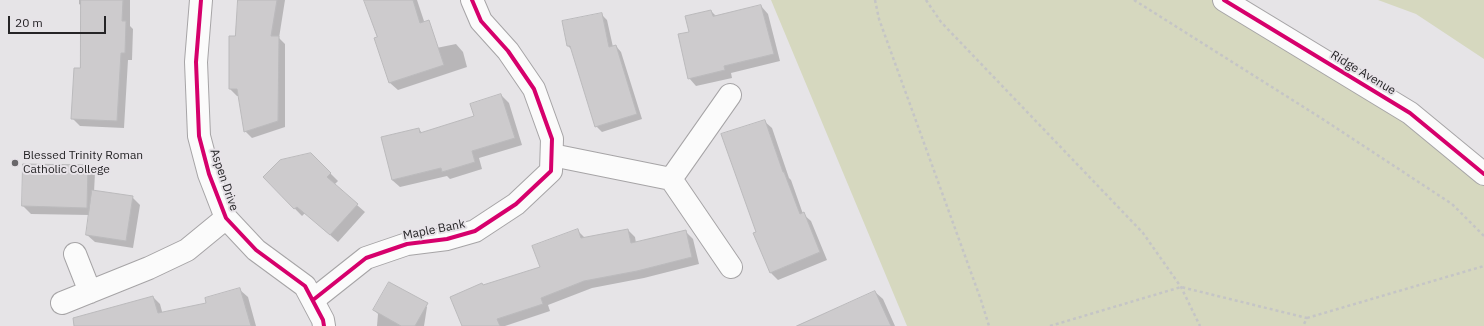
<!DOCTYPE html>
<html>
<head>
<meta charset="utf-8">
<style>
  body { margin:0 }
  #map { position:relative; width:1484px; height:326px; overflow:hidden; background:#e6e4e7; font-family:"IBM Plex Sans",sans-serif }
  canvas { display:block }
  .scale { position:absolute; left:8px; top:16px; width:98px; height:18px; box-sizing:border-box; border:2px solid #252426; border-top:0; padding-left:5px; font-size:12px; line-height:14px; white-space:nowrap; color:#252426; -webkit-text-stroke:3px #e7e3e8; paint-order:stroke }
</style>
</head>
<body>
<div id="map">
<canvas width="1484" height="326"></canvas>
<div class="scale">20 m</div>
</div>
<script>
const ctx = document.querySelector('canvas').getContext('2d');
ctx.lineJoin = 'round';
function fillPath(path, color) { ctx.fillStyle = color; ctx.fill(path, 'evenodd'); }
function trace(path, color, width, dash) { ctx.strokeStyle = color; ctx.lineWidth = width; ctx.lineCap = dash ? 'butt' : 'round'; ctx.setLineDash(dash || []); ctx.stroke(path); }
function label(font, color, halo, rows, align = 'center') {
  ctx.font = font + ' "IBM Plex Sans",sans-serif'; ctx.lineWidth = 4; ctx.setLineDash([]); ctx.textBaseline = 'middle'; ctx.strokeStyle = halo; ctx.fillStyle = color; for (const [text, x, y, turn = 0] of rows) {
    ctx.save(); ctx.translate(x, y); ctx.rotate((+turn || 0) * Math.PI / 180); ctx.textAlign = isNaN(turn) ? turn : align; if (halo) ctx.strokeText(text, 0, 0); ctx.fillText(text, 0, 0); ctx.restore();
  }
}
const green = new Path2D(`
  M771,0H1224L1484,174V326H907Z
  M1378,0H1484V59L1416,14Z`);
const shadow = new Path2D(`
  M79,0H130V26L133,29L132,60H128L124,128L80,126L72,118L81,69L82,6L79,4Z
  M239,0H285L279,38L285,44V127L252,138L245,131L239,96H237L230,89Z
  M365,0H417L425,24L383,38Z
  M761,6L768,14L780,61L731,73L732,78L696,86L689,78L690,32L711,11L717,17Z
  M601,14L607,20L613,47L616,46L621,52L642,119L602,132L596,126L572,50L568,46Z
  M456,44L463,52L467,67L398,90L390,83L382,59Z
  M501,95L509,103L522,145L479,158L482,169L450,179L447,176L400,187L392,180L382,138L419,129L422,133L475,117Z
  M764,121L772,128L789,178L791,180L803,214L811,221L827,260L778,280L771,273L755,234L758,232Z
  M311,154L338,181L334,185L365,212L338,242L305,213L302,216L264,177Z
  M24,165L88,166L95,173L94,192L132,197L140,205L133,248L95,242L87,235L90,215L31,214L23,206Z
  M577,230L585,238L628,230L635,237L636,243L685,231L693,239L699,264L644,278L592,288L548,305L550,311L505,326H463L484,286L541,268Z
  M240,290L248,297L256,326H172L208,304Z
  M875,292L883,299L895,326H796Z
  M153,297L160,304L166,326H81Z
  M419,300L427,307L424,326H377L378,314L374,310Z`);
const building = new Path2D(`
  M81,0H123L122,21H126L125,53H121L117,121L71,119L74,68H80Z
  M238,0H277L271,36H279L278,121L244,132L237,89H229V36H235Z
  M364,0H413L420,23L429,20L444,65L389,83L374,38L377,37Z
  M761,5L774,54L724,66L725,70L688,79L678,34L689,32L685,16L711,10L713,16Z
  M602,13L609,47L616,45L637,114L595,127L570,46H567L562,21Z
  M501,94L515,138L472,151L475,162L442,172L441,168L392,180L381,137L419,128L420,133L474,116L470,104Z
  M765,120L783,172H784L800,214L804,212L820,252L770,273L753,233L756,232L721,134Z
  M311,153L331,173L327,177L358,204L330,235L297,207L294,209L263,177L280,160Z
  M23,164L88,165L87,208L22,206Z
  M92,190L133,196L126,241L86,235Z
  M578,229L581,238L628,229L631,243L686,230L692,257L637,271L584,281L541,298L543,304L497,319L500,326H462L450,297L482,283L483,285L540,267L532,246Z
  M389,282L428,303L415,326H401L373,310Z
  M240,288L251,326H74L73,318L153,296L158,313L206,303L205,298Z
  M875,291L891,326H797Z`);
const path = new Path2D(`
  M875,0L879,19L981,300L989,326
  M926,0L941,22L1143,233L1181,287L1200,326
  M1134,0L1321,118L1452,204L1484,236
  M1307,318L1484,266
  M1050,326L1181,287L1307,318L1303,326`);
const minor = new Path2D(`
  M201,0L196,62L199,136L209,174L226,218L256,250L305,286L323,320L324,326
  M552,155L671,179L731,267
  M671,179L730,95
  M75,254L90,292
  M313,300L366,258L407,244L447,239L475,231L516,204L551,171L552,139L534,89L508,51L481,21L472,0
  M62,303L149,268L187,250L226,218`);
const tertiary = new Path2D(`
  M1224,0L1410,113L1484,174`);
const cycleway = new Path2D(`
  M201,0L196,62L199,136L209,174L226,218L256,250L305,286L323,320L324,326
  M1224,0L1410,113L1484,174
  M313,300L366,258L407,244L447,239L475,231L516,204L551,171L552,139L534,89L508,51L481,21L472,0`);
const markers = [
  [15,163,4,"#69676a"]
];
const streetNames = [
  ["Ridge Avenue",1363,73,31],
  ["Aspen Drive",224,180,71],
  ["Maple Bank",434,230,-11]
];
const poiNames = [
  ["Blessed Trinity Roman",23,156],
  ["Catholic College",23,170]
];
fillPath(green, '#d6d8bf');
fillPath(shadow, '#0003');
fillPath(building, '#cdcbcd');
trace(building, '#bbbabc', 1);
trace(minor, '#a6a4a6', 24);
trace(tertiary, '#a6a4a6', 24);
trace(path, '#c5c5c6', 2.5, [3, 3]);
trace(minor, '#fbfbfb', 22);
trace(tertiary, '#fbfbfb', 22);
trace(cycleway, '#d6006c', 4);
for (const [x, y, r, color] of markers) { const dot = new Path2D(); dot.arc(x, y, r, 0, 2 * Math.PI); ctx.fillStyle = color; ctx.fill(dot); trace(dot, '#e7e3e8', 1.5); }
label('12px', '#252426', '#e7e3e8', streetNames);
label('12px', '#252426', '#e7e3e8', poiNames, 'left');
</script>
</body>
</html>
